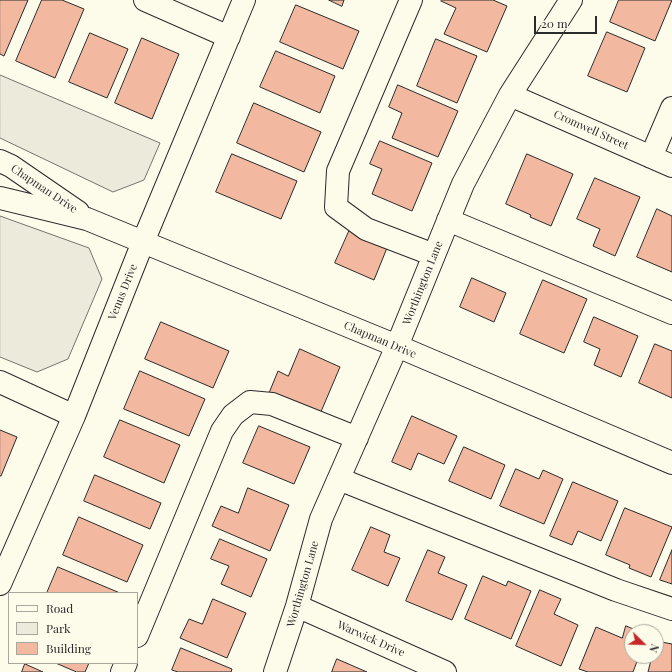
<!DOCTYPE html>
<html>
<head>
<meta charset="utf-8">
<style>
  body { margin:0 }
  #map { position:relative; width:672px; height:672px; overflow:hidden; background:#fdfbea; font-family:"Playfair Display",serif }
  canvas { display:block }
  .legend { position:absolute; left:8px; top:592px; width:130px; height:72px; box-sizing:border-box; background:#fdfbea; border:1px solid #a9a89e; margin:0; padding:5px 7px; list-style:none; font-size:12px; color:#2b2b2b }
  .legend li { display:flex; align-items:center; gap:8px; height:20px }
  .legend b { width:20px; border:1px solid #a9a89e }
  .north { position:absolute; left:624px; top:624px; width:40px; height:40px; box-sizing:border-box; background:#fdfbea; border:1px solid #a9a89e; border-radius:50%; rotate:113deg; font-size:11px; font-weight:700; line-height:16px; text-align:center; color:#2b2b2b }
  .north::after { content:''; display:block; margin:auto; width:14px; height:18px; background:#c62828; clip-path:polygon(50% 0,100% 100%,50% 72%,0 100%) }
  .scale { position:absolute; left:534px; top:16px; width:63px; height:18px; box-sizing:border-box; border:2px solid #2b2b2b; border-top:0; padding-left:5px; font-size:12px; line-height:14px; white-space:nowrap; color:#2b2b2b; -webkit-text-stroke:3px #fdfbea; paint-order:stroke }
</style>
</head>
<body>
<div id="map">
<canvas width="672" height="672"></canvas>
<ul class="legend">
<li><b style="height:5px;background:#fdfbea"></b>Road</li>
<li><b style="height:11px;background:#ecebdb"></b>Park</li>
<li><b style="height:11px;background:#f2b8a0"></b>Building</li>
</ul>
<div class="north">N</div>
<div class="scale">20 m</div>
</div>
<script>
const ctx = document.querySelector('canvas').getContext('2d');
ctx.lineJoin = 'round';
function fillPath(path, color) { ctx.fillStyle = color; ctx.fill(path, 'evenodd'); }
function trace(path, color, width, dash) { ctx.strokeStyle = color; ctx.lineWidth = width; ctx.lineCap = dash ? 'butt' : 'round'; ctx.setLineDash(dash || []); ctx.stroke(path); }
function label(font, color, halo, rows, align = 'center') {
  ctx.font = font + ' "Playfair Display",serif'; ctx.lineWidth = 3; ctx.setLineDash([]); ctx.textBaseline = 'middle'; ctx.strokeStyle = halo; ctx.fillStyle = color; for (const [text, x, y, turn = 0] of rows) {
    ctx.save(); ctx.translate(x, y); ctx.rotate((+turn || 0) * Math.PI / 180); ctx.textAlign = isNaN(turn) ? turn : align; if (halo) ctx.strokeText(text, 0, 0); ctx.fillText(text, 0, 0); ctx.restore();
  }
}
const green = new Path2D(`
  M0,75L160,143L144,180L113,192L0,138Z
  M0,216L89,248L102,279L68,359L37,372L0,357Z`);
const building = new Path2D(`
  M0,0H28L4,56L0,54Z
  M42,0H62L84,9L55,78L16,61Z
  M329,0H344L342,6Z
  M442,0H493L507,6L487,52L444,34L456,8L441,1Z
  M619,0H672L655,41L610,22Z
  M296,5L359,31L343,69L280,42Z
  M607,32L645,48L627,92L588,76Z
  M90,33L128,49L107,98L69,82Z
  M142,38L179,54L152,119L115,103Z
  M436,39L477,56L457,103L417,86Z
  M276,51L335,76L320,113L260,87Z
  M398,85L458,111L438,157L392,138L402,113L389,107Z
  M254,103L321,132L304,172L237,143Z
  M380,141L432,163L412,211L372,194L382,169L370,164Z
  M232,154L297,181L281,219L216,192Z
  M527,154L573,174L551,226L530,217L531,215L506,204Z
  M595,178L640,197L615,256L593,246L600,229L577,219Z
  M657,209L672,216V272L637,257Z
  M351,227L389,243L374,280L335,263Z
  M472,278L506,293L494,322L460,307Z
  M543,280L587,299L564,353L520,334Z
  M594,317L638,336L621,377L594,365L600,349L584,342Z
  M161,322L229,351L213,388L145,359Z
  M655,344L672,351V398L639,383Z
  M300,349L340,367L320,414L269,393L278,371L288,376Z
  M140,371L205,399L189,436L124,409Z
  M412,416L457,436L444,464L418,453L411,470L392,462Z
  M120,420L180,445L164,483L104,457Z
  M259,426L310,447L294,484L243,463Z
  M0,430L17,437L1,476H0Z
  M464,447L505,465L491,499L449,481Z
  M516,469L539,479L543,470L563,479L544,524L500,506Z
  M95,475L161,503L150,529L84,501Z
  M573,482L618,501L601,541L578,531L572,545L550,536Z
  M248,488L289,505L270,551L212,526L221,506L238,513Z
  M625,508L672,527L651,577L629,568L630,565L606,555Z
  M79,517L143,545L127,582L63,555Z
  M371,527L390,535L384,552L400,558L388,586L352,570Z
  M220,539L267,559L251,597L221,584L229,566L211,559Z
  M428,550L445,557L438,573L467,585L452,620L406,601Z
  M672,550V584L660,580Z
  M58,567L120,593H47Z
  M483,576L506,586L508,581L531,591L511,639L465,619Z
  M540,590L561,599L554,614L578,625L561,666L516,646Z
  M213,599L246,613L227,658L180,638L189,619L202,624Z
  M626,626L641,632H632V656H639L633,672H588L579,669L596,627L622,638Z
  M656,641L672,644V672H648L652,656H656Z
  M181,648L232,669L231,672H178L172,670Z
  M337,659L367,672H332Z
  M56,663H89L85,672H77Z
  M25,664L43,672H22Z`);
const minor = new Path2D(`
  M145,0L229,37
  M411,0L338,171L336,207L366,229L434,255
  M510,95L672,166
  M651,157L672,108
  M0,161L11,166L78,212
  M0,198L87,219L397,346L672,463
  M448,220L672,313
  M0,382L74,416
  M339,479L616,590L672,609
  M0,584L74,416L143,242L244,0
  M297,606L445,672
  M137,636L222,431L233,415L250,402L272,404L357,438
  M122,672L126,663
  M275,672L297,606L321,519L397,346L463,184L510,95L571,0`);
const streetNames = [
  ["Cromwell Street",591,130,24],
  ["Chapman Drive",44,189,34],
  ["Worthington Lane",423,283,-68],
  ["Venus Drive",123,292,-68],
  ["Chapman Drive",380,340,23],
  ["Worthington Lane",303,584,-74],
  ["Warwick Drive",371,639,24]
];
fillPath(green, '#ecebdb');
trace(green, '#74746e', 1);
fillPath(building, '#f2b8a0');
trace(building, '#2b2b2b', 1);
trace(minor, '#2b2b2b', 24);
trace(minor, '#fdfbea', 22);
label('11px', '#2b2b2b', '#fdfbea', streetNames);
</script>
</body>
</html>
